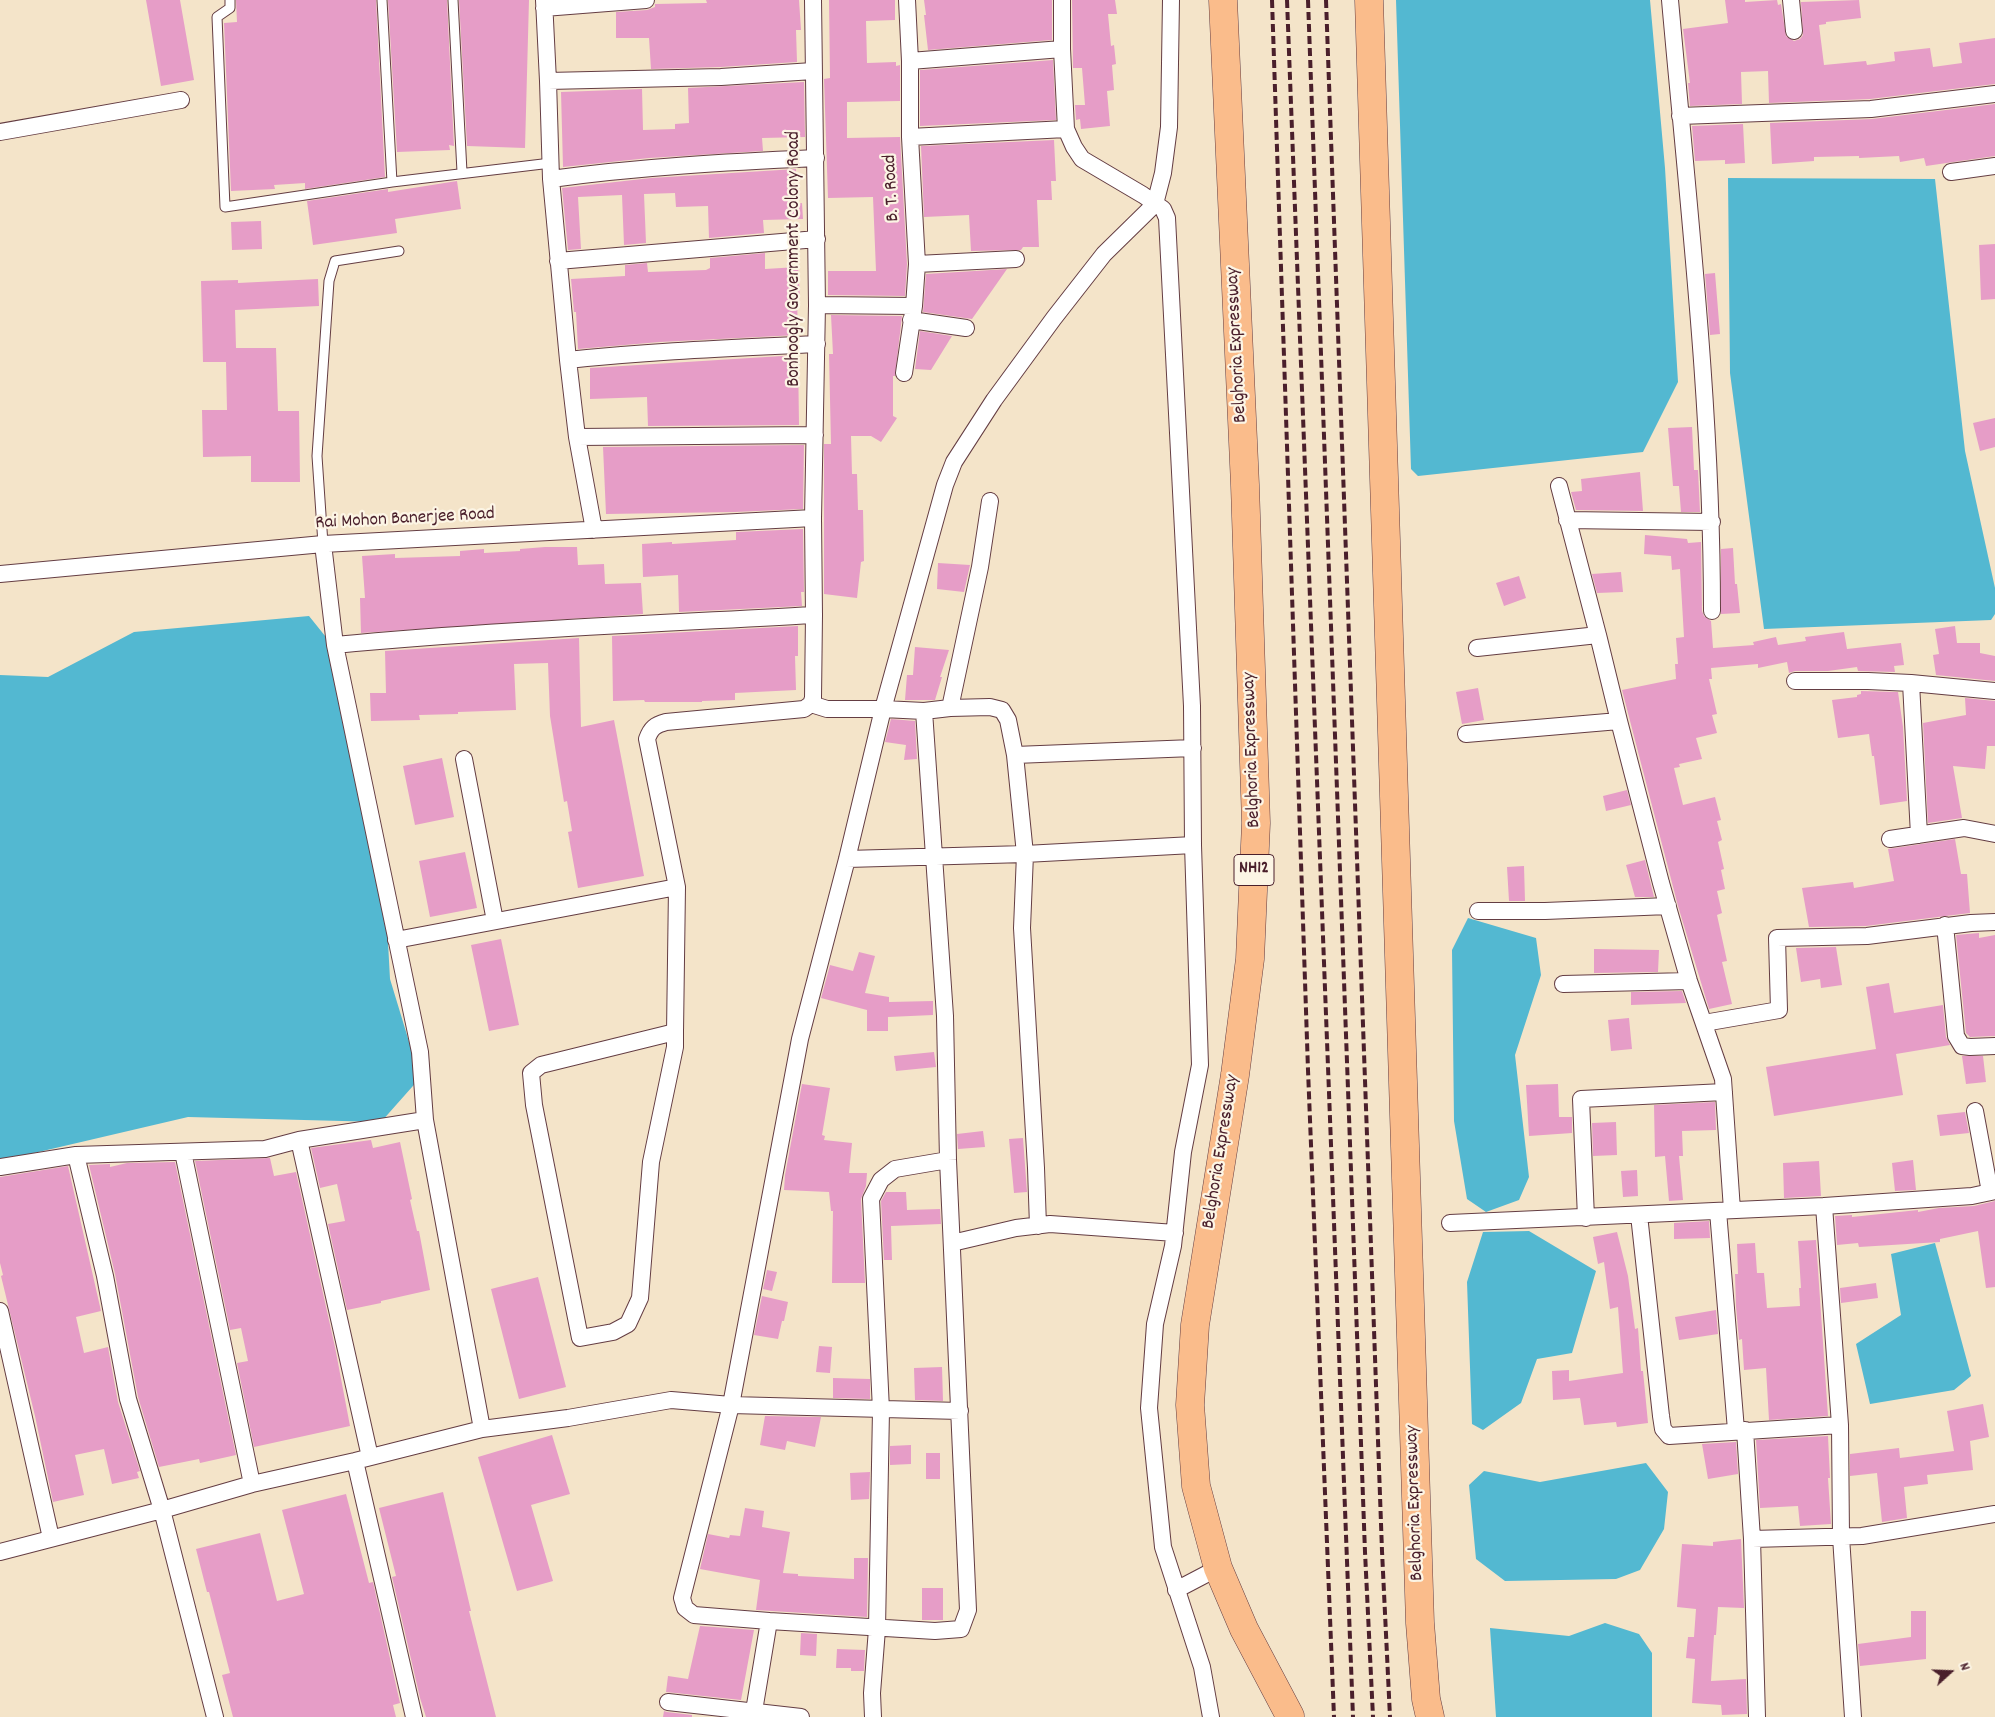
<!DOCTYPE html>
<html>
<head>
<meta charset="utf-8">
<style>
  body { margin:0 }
  #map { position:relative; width:1995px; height:1717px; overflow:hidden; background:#f4e4c9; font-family:Dekko,sans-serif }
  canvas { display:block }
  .north { position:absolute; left:1925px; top:1647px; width:50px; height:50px; -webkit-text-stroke:4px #fcf5e5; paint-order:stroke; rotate:70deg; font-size:14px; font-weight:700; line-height:20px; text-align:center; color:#4a1f2b }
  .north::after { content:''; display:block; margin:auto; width:18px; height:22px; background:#4a1f2b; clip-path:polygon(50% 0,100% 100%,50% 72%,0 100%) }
</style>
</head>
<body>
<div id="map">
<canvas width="1995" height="1717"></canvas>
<div class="north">N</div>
</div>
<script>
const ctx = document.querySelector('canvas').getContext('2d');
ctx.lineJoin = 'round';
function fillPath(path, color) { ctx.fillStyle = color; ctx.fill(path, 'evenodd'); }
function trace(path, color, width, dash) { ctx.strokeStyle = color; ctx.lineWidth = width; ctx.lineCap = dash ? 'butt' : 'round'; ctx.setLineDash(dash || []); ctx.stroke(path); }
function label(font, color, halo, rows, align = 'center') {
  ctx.font = font + ' Dekko,sans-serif'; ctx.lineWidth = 4.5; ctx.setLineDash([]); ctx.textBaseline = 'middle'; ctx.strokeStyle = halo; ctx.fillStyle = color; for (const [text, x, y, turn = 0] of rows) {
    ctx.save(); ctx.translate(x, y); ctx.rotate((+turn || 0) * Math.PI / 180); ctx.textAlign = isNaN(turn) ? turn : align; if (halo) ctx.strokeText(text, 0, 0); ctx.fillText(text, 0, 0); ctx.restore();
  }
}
const water = new Path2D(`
  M1396,0H1650L1665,168L1678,382L1643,452L1418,476L1411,469Z
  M1728,178L1935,179L1965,451L1995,588V614L1991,620L1764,629L1730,373Z
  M309,616L342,657L383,851L390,979L420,1078L381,1122L188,1117L0,1161V675L48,677L134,632Z
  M1468,918L1536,938L1541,975L1515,1055L1529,1177L1519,1200L1486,1212L1467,1199L1454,1121L1452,950Z
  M1529,1231L1596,1271L1572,1353L1537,1359L1521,1403L1483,1430L1472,1424L1467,1282L1483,1232Z
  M1935,1243L1971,1376L1954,1390L1870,1404L1856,1344L1901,1315L1891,1254Z
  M1646,1463L1668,1492L1664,1529L1640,1570L1616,1579L1505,1581L1476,1559L1469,1485L1484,1471L1540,1482Z
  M1605,1623L1639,1634L1652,1653V1717H1496L1490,1628L1569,1636Z`);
const building = new Path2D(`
  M146,0H180L194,80L161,86Z
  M236,0H376L385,177L305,189V183L274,185L275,189L231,191L224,23L237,22Z
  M388,0H447L454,146L449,145L450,150L397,152Z
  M459,0H529L525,148L467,146Z
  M706,0H799L801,30H796L797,62L721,67L651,69L649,38H616V12L647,10L655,7V4L707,3Z
  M829,0H895V20L866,21L867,63L896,62V66L900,65V101L847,102V138L900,137L907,264L905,296L828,295V271H876L873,197L828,198L824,79L830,78Z
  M924,0H1052V40L928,50L924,15H926Z
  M1072,0H1115L1117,14H1108L1111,46L1114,45L1116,64L1112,65L1114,90L1107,91L1110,126L1081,129L1080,119L1076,120L1075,105H1085L1082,68H1073Z
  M1725,0H1745V2L1777,0L1778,5L1781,4L1786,36L1794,41L1800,39L1803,35L1801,2L1859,0L1861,18L1826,22V24L1819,25L1824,65L1866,61L1867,65L1895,61L1894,52L1930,48L1933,67L1962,63L1959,43L1995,38V84L1870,99L1769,103L1768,71L1741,72L1742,104L1690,106L1688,83H1690L1683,29L1728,23Z
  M1053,60L1056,120L920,126V70Z
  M804,82L805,137L762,138L763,151L649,158L563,167L561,92L642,89L643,130L675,129V124L689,123L688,88Z
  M1995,104V156L1926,166L1924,158L1900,162L1899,156L1859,158V156L1814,157V161L1772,164L1770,123L1872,119Z
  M1743,124L1745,163L1725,164V160L1695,161L1692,126Z
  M1054,140L1056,181H1051L1052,200H1037L1039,247H1023L1021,250L971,251L969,215L924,217L921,146Z
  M796,169L797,204L802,203L803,219L763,220L764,233L709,238L708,206L676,207L675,193L644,194L646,243L624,245L622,195L578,197L581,249L568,250L562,188L651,178Z
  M457,181L461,209L395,219L397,233L313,245L307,201L388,189V192Z
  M261,221L262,249L232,250L231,222Z
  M1995,244V299L1981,300L1979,245Z
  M765,253V269L798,267L800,299H797L798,335L660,342L578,349L576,312H574L571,279L625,276V265L647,263L648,272L706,270L710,268V258Z
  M1007,269L972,319L923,312L926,274Z
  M1715,273L1720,334L1710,335L1705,274Z
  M318,279L319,306L235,310L236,348H276L278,411H299L300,482H251V456L203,457L202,410H227L226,362H203L201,281L238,280V283Z
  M831,315L902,316L895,376H893V416L897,418L881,442L871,436H851L852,474H857L858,510H863L864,561L861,562L857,598L824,594V444H831L829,354H833Z
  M920,331L952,336L931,370L915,369Z
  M798,355L799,425L648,426L647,397L590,399V368Z
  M1995,418V447L1980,451L1973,423Z
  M1692,427L1694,470H1698L1700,512H1681L1679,486H1673L1668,428Z
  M804,445L803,509L735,512L606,514L603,447Z
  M1640,472L1643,511L1576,510L1571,492L1582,491L1581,479Z
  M803,529L804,592H801L802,606L679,612L678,575L643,577L642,544L672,542V544L736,540V532Z
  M1645,535L1687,539L1688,543L1701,542L1702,611L1704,616L1711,621L1713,648L1754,645L1753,642L1776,637L1778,645L1806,641L1805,637L1844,632L1847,649L1901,643L1904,665L1894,666L1895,672L1858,671L1857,667L1828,671H1795L1789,673L1787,662L1758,668V664L1711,668L1712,679H1709L1717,714L1712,715L1717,733L1696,738L1702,759L1679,764L1680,767L1674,768L1683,805L1715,797L1721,820L1717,821L1722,840L1718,842L1724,869L1721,870L1725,889L1717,891L1722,913L1717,915L1727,961L1722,962L1732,1004L1709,1009L1678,906L1622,690L1676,679L1675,664H1678L1676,638L1684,637L1680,569L1672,570L1671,556L1644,554Z
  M545,547H577L578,565L604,564L605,584L641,583L643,614L361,633L360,598H365L362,556L395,554V558L460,556V551L484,549V553L520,551V549Z
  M1733,548L1735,584H1737L1740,613L1721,614V549Z
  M938,563L970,565L964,592L937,589Z
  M1621,572L1623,592L1597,593L1592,574Z
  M1519,576L1526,598L1504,606L1496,583Z
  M798,626V656H795L796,690L735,693V700L702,701V702H645L644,700L613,701L612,636Z
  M1955,626L1957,643H1980V653L1995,656V681L1936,675L1933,655L1939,654L1935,629Z
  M579,638L581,727L614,720L644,876L578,888L568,832L572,831L567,801L564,802L550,716L548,663L514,664L516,710L458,712V714L419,715L420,720L371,721L370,693H386L385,651Z
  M915,647L949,650L940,677H942L935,700H905L907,675H913Z
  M1478,688L1484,720L1462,724L1456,692Z
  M1861,691L1898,692L1903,727L1907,801L1880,805L1874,756H1872L1869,734L1838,738L1832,700L1857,697V695L1861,694Z
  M1965,698L1995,701V746H1987L1985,769L1953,766L1962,818L1928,823L1923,723L1966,715Z
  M891,719L915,721L917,759L904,760L906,745L885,742Z
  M442,758L454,817L415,825L403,766Z
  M1627,790L1631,805L1606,811L1603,796Z
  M1955,839L1961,874H1967L1970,913L1866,926L1809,927L1802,888L1853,882L1854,888L1894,881L1888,849Z
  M465,852L477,908L430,917L419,861Z
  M1645,860L1654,897H1635L1626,865Z
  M1524,866L1525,901H1509L1507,867Z
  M1979,933V938L1995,935V1036L1970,1037L1966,1033L1956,935Z
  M501,939L519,1025L489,1031L471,945Z
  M1836,947L1842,985L1821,988L1820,979L1801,982L1796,948Z
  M1594,949L1659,950L1658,972L1594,973Z
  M859,952L875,956L865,993L889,997V1002L933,1001V1015L888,1017V1031H867V1010L821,998L830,965L853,971Z
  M1889,983L1894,1013L1943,1005L1946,1037L1950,1045L1896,1054L1903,1095L1774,1116L1766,1067L1876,1049L1866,987Z
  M1682,991L1686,1003L1631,1005V992Z
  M1629,1018L1632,1049L1611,1051L1608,1020Z
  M934,1052L936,1067L896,1071L894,1056Z
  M1962,1056H1983L1986,1082L1966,1084Z
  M802,1084L830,1088L822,1135L825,1136L824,1140L852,1143L849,1173H867L866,1186L861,1199L865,1283H832L833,1211H831L829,1192L784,1190L785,1175Z
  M1558,1084L1559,1117H1572V1133L1529,1136L1526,1085Z
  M1715,1102L1716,1130L1682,1131L1683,1156H1679L1683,1200L1669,1201L1665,1156L1655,1157L1654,1105Z
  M1965,1112L1969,1133L1940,1136L1937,1115Z
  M1616,1122L1617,1155L1593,1156L1592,1123Z
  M983,1131L985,1147L958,1149L957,1134Z
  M1023,1138L1027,1192L1014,1193L1009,1139Z
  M371,1140L373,1148L400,1142L412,1199L410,1200L417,1231H419L430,1290L381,1301V1303L347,1310L328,1224L345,1221L337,1184L320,1188L311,1148Z
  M270,1158L274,1176L296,1172L335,1347L350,1426L254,1447L237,1363L248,1361L241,1328L230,1330L195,1161Z
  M1913,1160L1916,1190L1895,1191L1892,1163Z
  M1819,1161L1821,1196L1784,1198L1783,1163Z
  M175,1162L236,1455L200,1463L199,1459L159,1467L138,1397L115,1274L89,1165L110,1164V1167L127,1163Z
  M68,1166L101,1311L76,1317L84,1353L108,1347L118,1402L140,1471L137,1472L139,1478L112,1484L104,1449L75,1455L84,1495L53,1502L35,1416L1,1276L3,1275L0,1263V1177Z
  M1637,1170L1638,1196L1623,1197L1621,1171Z
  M886,1192H906L907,1210L940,1209L941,1224L891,1226L892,1260H884L881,1201Z
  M1995,1201V1287L1986,1288L1978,1231L1940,1239V1242L1859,1247L1858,1243L1837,1245L1835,1216L1852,1215V1217L1918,1210V1212L1939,1208L1974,1206Z
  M1709,1221L1710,1238L1674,1239V1223Z
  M1617,1232L1628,1276L1635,1329L1638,1328L1641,1371H1643L1648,1423L1617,1427L1616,1422L1584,1425L1580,1398L1553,1400L1552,1371L1569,1370V1381L1623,1373L1618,1307L1610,1309L1604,1262L1598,1264L1593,1237Z
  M1816,1240L1828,1416L1769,1420L1766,1368L1744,1370L1742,1339L1739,1340L1736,1307L1735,1274H1738L1737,1244L1755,1243L1757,1273H1764L1767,1308L1800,1306L1799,1288H1801L1798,1241Z
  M767,1270L777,1272L772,1291L763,1289Z
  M538,1277L566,1387L519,1399L491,1289Z
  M1876,1283L1878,1298L1841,1303L1840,1288Z
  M762,1296L788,1302L784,1321H782L778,1339L754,1335Z
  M1716,1310L1718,1334L1679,1340L1675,1317Z
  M819,1346L832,1347L830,1373L816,1372Z
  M942,1367L943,1401L915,1400L914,1368Z
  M833,1378L870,1379V1399L833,1398Z
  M1983,1404L1989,1437L1970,1441L1973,1470L1927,1475L1928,1484L1904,1487L1907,1518L1882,1522L1877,1473L1850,1476V1454L1899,1448L1900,1458L1954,1451L1947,1411Z
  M765,1416L821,1417L815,1447L787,1441L785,1450L760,1445Z
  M552,1435L570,1494L531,1505L553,1581L517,1591L478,1457Z
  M1828,1436L1830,1478H1828L1831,1524L1800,1526L1798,1506L1760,1508L1756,1440Z
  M1736,1442L1738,1474L1708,1479L1702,1444Z
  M911,1445V1464L890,1465V1446Z
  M926,1453H940V1479H926Z
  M870,1472L869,1499L851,1500L850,1473Z
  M443,1492L471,1611H469L496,1717H426L420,1698L392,1577L396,1576L379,1508Z
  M346,1494L369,1583L373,1582L400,1703L393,1705L396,1717H233L222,1675L230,1673L209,1592H207L196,1549L260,1533L277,1601L304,1594L282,1510Z
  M745,1508L764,1511L762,1527L790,1532L783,1573L798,1574V1576L854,1579V1558H868L867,1617L756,1610L760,1580L700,1569L708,1534L729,1538L730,1535L740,1536Z
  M1741,1539L1744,1608L1718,1607L1716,1635H1714L1711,1681L1746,1679L1747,1714L1722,1715L1721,1705L1692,1703L1695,1659L1686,1658L1688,1637H1694L1696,1609L1677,1607L1682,1544L1713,1546V1542Z
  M922,1588H943V1620H922Z
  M1911,1611H1926V1659L1860,1666L1858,1644L1911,1637Z
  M700,1626L754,1630L741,1700L666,1692L668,1676L688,1679Z
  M801,1633L817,1634L816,1656L800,1655Z
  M837,1649L865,1650L864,1671H851V1668H836Z
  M664,1711L667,1712L692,1715V1717H663Z`);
const service = new Path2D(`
  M230,0V8L217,17L225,207L392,182
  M382,0L392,182L551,163
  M453,0L462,172
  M323,544L317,456L329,281L335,261L399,251`);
const minor = new Path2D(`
  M544,0L548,81
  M1062,0V49L1066,129L1074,147L1082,159L1143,195L1163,209L1167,218L1192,706L1193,845L1200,1065L1183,1152L1173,1246L1155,1324L1149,1408L1163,1547L1202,1667L1211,1717
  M1670,0C1688,203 1712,407 1712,611
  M1791,0L1794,31
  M544,8L646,0
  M910,61L1062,49
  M1680,116L1871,109L1995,94
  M0,132L181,100
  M910,137L1066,129
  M1951,172L1995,166
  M551,179C639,167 727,162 816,158
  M558,261L817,239
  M917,264L1016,259
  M817,305L914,306
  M911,320L966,328
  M568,360C650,351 734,348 817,344
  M904,373L914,306L917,264L910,137V61L907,0
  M577,437L815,435
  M1559,486L1598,635
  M1567,520L1712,522
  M594,530L577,437L568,360L551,179L548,81L721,77L813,71
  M0,574L323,544L813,518
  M335,645C494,630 654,624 814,615L813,518L817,305L813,0
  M1477,648L1598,635L1619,721L1661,883L1689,981L1723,1079L1732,1210
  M1795,681H1868L1911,683
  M811,704L827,709H883L847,859L800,1039L731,1405L960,1411
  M950,708L990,707L1002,710L1008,720L1015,755L1025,854L1022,928L1036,1168L1038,1226
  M924,711L950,708L980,567L990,501
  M1466,734L1619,721
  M1015,755L1193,748
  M464,759L495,921
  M1919,835L1911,683L1995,691
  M1890,839L1964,828L1995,834
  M847,859L1025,854L1193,845
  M1478,911H1545L1668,906
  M1945,925L1956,1036L1962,1046L1970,1047L1995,1046
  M396,940L677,887L647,739C651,728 655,725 666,722L804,709L811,704L813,698L814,615
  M1563,984L1689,981
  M1704,1023L1779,1010L1777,938L1867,936L1971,923L1995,922
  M675,1032L541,1065L531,1073L534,1105L580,1338L613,1332L628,1324L640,1298L651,1162L675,1047V1032L677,887
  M1975,1111L1990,1192
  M299,1140L370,1457
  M183,1152L252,1484
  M76,1155L105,1276L128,1399L162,1510L215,1717
  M0,1167L76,1155L265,1149L299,1140L425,1120
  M1824,1206L1840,1425L1841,1537L1853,1717
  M1718,1211L1736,1430
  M1639,1215L1661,1416L1663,1429L1669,1436L1840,1425
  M1586,1218L1581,1099L1724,1092
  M1450,1223L1824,1206L1972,1196L1995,1191
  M952,1243L1016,1228L1050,1224L1175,1233
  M0,1311L51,1538
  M482,1429L568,1418L671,1400L731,1405L682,1598L685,1608L694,1615L769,1621L753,1717
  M1745,1430L1752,1539
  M355,1461L414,1717
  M0,1552L162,1510L252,1484L355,1461L482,1429L425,1120L420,1052L335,645L323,544
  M1176,1590L1218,1568
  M769,1621L935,1631L961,1629L968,1610L948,1160L945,1016L924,711L883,709L945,485L954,462L994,400L1054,318L1104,254L1155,204L1163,173L1169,127L1171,0
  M668,1702L801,1717
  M873,1717L872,1693L877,1629L881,1410L871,1199L881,1180L895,1169L948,1160
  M1757,1717L1752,1539L1862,1536L1995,1514`);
const motorway = new Path2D(`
  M1223,0L1245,485L1256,823L1250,959L1235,1075L1195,1325L1190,1405L1196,1486L1218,1568L1244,1629L1290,1716
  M1369,0L1420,1623L1426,1699L1430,1717`);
const rail = new Path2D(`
  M1272,0L1308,1070L1334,1717
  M1287,0L1353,1717
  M1308,0L1365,1552L1373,1717
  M1326,0L1382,1551L1390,1717`);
const shields = [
  [1254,870,40]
];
const shieldNames = [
  ["NH12",1254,870]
];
const streetNames = [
  ["B. T. Road",893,188,-93],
  ["Bonhoogly Government Colony Road",795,259,-90],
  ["Belghoria Expressway",1238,345,-93],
  ["Rai Mohon Banerjee Road",405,520,-3],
  ["Belghoria Expressway",1253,750,-92],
  ["Belghoria Expressway",1222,1152,-81],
  ["Belghoria Expressway",1416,1503,-92]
];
fillPath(water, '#53b8d1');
fillPath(building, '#e69dc7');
trace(service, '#643d43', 11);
trace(minor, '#643d43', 18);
trace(motorway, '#643d43', 29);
trace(service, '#fff', 9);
trace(minor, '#fff', 16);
trace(motorway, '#fabc8b', 28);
trace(rail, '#4a1f2b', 4, [8, 4]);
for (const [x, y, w] of shields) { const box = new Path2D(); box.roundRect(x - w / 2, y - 15.5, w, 31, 4); ctx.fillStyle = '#fcf5e5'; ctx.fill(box); trace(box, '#4a1f2b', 1); }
label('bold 18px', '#4a1f2b', null, shieldNames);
label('19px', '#4a1f2b', '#fcf5e5', streetNames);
</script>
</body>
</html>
